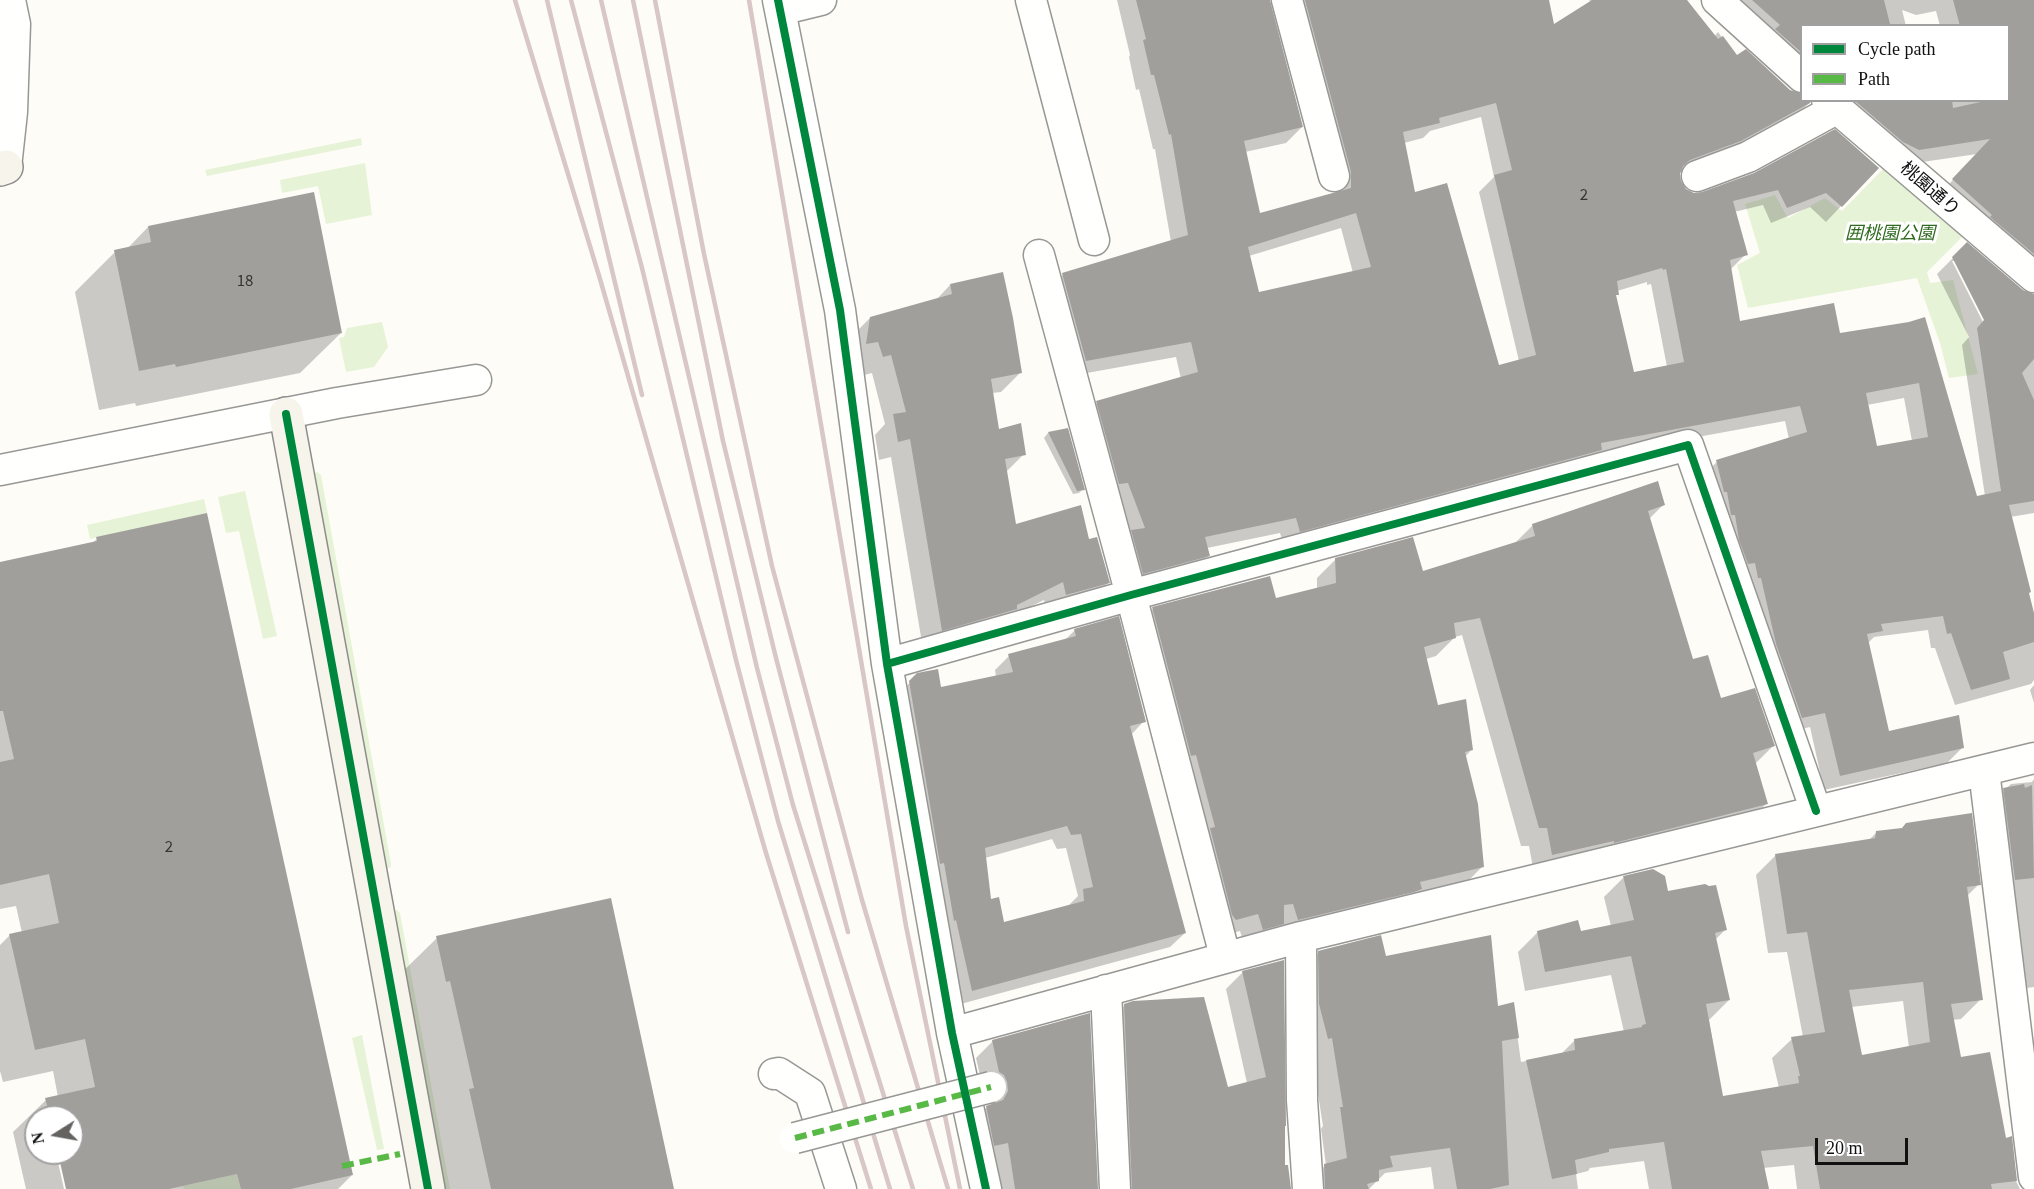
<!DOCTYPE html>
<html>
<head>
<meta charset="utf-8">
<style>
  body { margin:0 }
  #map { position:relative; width:2034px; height:1189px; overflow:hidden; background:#fdfcf7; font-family:Georgia,serif }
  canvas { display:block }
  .legend { position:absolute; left:1800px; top:24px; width:210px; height:78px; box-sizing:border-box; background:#fff; border:2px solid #a0a0a0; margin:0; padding:8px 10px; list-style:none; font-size:18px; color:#111 }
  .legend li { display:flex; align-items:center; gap:12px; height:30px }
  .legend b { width:30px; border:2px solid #a0a0a0 }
  .north { position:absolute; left:24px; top:1105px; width:60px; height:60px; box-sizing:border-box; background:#fff; border:2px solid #a0a0a0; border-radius:50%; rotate:259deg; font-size:16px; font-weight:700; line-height:24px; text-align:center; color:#111 }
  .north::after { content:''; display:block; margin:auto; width:21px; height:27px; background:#646362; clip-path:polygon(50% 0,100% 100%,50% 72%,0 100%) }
  .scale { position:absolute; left:1815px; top:1138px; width:93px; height:27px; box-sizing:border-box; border:3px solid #111; border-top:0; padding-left:8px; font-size:18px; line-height:21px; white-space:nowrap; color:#111; -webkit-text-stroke:4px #fff; paint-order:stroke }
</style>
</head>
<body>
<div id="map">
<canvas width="2034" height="1189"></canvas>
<ul class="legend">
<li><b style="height:8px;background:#00873e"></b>Cycle path</li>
<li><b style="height:8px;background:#58b947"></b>Path</li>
</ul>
<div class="north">N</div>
<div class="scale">20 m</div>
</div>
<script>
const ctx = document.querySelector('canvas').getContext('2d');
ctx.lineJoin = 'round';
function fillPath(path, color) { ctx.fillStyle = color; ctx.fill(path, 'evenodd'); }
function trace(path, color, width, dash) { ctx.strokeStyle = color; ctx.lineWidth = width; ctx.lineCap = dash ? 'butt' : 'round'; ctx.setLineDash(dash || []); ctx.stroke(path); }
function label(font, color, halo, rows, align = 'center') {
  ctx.font = font + ' Georgia,"Noto Sans JP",serif'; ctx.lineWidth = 6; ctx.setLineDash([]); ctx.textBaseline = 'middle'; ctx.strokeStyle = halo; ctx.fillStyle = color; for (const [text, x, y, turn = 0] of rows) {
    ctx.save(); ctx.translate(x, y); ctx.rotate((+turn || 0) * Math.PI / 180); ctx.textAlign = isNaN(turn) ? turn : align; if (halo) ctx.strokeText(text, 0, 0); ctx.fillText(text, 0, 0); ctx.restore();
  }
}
const green = new Path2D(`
  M361,138L362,145L207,176L205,170Z
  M365,163L372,215L326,224L318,186L282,193L280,180Z
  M1888,164L1965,234L1927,272L1930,283L1953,280L1978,374L1949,378L1940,343L1917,278L1748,308L1737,265L1760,253L1745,204L1775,195L1788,218L1825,198L1842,211Z
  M382,322L388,347L374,367L346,372L339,338L344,337L347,328Z
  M317,472L321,475L391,864V867L385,869L313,473Z
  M245,491L277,636L263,639L239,531L226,533L218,497Z
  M204,499L207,513L90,539L87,525Z
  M397,910L400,913L450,1189H444L393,911Z
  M362,1035L384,1149L377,1150L352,1038Z
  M237,1174L241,1189H184L183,1186Z`);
const shadow = new Path2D(`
  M1117,0H1269L1302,127L1286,143L1245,152L1259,215L1336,194L1301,0H1548L1553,26L1601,11L1589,0H1686L1714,37L1718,32L1737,57L1802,100L1809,103L1793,119L1724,156L1678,173L1679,182L1685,190L1693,194L1877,168L1826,222L1810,207L1771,223L1763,205L1734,212L1746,254L1730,270L1739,322L1839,335L1909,323L1976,498L1985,496L1962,345L1969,337L1937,274L1967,244L2022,291L2034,295V513L2010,517L2034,619V680L2031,684L1955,705L1935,648H1931L1928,630L1874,637L1867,644L1887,733L1963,747L1947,763L1824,790L1810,727L1786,733L1701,477L1717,462L1789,439L1785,421L1594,456L1284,546L1280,533L1207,548L1209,555L1193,571L1128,588L1082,418L1097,403L1181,379L1176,357L1070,376L1047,290L1063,275L1171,242L1155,149H1153L1139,89L1136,90L1129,57L1130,55ZM1481,117L1494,177L1479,192L1519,361L1498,367L1414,194L1404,143L1423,138L1430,131ZM1341,228L1353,273L1258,294L1249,256ZM1952,261H1956L1989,326L1986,328ZM1647,282V285L1651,284L1667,367L1633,374L1615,296L1617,291ZM1904,398L1912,441L1876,448L1867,405Z
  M1726,0H2034V285L1938,196L1977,154L1902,165L1819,100H2008V26H1940L1936,11L1916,15L1902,10L1906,26H1802V85Z
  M148,227L341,333L300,373L136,406L135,403L99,410L75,292L115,252L127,249Z
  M950,285L1020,373L1001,392L992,393L998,431L1024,454L1005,473L1015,525L1088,540L1108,583L1089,602L1047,614L1044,600L1004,620L923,649L891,457L879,460L875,435L885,424L872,373L864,375L851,337L870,318L936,300Z
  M1067,430L1083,489L1079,493L1073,494L1044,438L1048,433Z
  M1663,505L1649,519L1692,661L1720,700L1773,746L1755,764L1766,804L1748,822L1534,873L1529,846H1521L1462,635L1455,637L1436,656L1426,659L1437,707L1472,749L1465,757L1482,867L1464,885L1245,947L1240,931L1215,938L1134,627L1153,609L1275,599L1317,589V578L1336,559L1422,573L1514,544L1533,525Z
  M97,539L352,1175L338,1189H67L59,1153H72V1117H36V1153H56L64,1189H26L13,1132L46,1100L58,1097L53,1071L3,1082L0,1071V945L10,935L22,933L16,906L0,909V564L91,544Z
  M1075,630L1144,721L1131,735L1185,933L1170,947L957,1005L895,697L918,675L940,689L996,677L995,670L1009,656L1065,640ZM1052,839L1057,849L1066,848L1078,896L1069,905L1003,924L990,900L985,858Z
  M2034,685V703L2030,690Z
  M2034,779V987L2019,989L1989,805L2011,784L2032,782Z
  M1876,833L1979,884L1967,896L1981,999L1961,1019L1952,1020L1960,1058L2004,1140L2015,1179L2020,1189H1797L1794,1165L1763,1168L1767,1189H1649L1644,1161L1590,1168L1588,1171L1576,1174L1578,1189H1434L1431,1167L1385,1173L1369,1189H1305L1304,1185L1326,1165L1321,1129L1323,1126L1299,972L1319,952L1385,958L1496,1008L1513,1004L1521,1062L1561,1054L1574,1041L1624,1032L1611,975L1525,991L1518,952L1538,932L1580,933L1611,926L1604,897L1623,878L1667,893L1725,930L1715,940L1729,1000L1709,1020L1722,1098L1779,1088L1772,1058L1792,1039L1803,1037L1787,952L1768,953L1756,875L1776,855L1868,841ZM1903,1001L1909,1048L1861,1057L1851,1007Z
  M437,938L673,1189H441L395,979Z
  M1282,962L1283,1167L1287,1189H1115L1108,1022L1125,1005L1227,1088L1247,1083L1226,989L1243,972Z
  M993,1041L1096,1189H996L970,1124L986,1108L992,1106L991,1099L983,1089L976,1058Z`);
const building = new Path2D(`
  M1136,0H1270L1303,127L1244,141L1260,213L1351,188V172L1305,0H1549L1554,24L1592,0H1687L1718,39L1723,36L1737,55L1746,49L1790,90L1802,94V100H1810V103L1741,141L1690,160L1683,166L1680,174L1681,181L1686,189L1694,193L1702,192L1754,173L1835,129L1879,168L1842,207L1826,193L1787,208L1778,190L1733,201L1748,255L1730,260L1740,321L1834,303L1840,333L1909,322L1925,317L1977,496L2001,491L1977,328L1984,320L1952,257L1967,242L2023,290L2034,294V359L2022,373L2034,400V501L2009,505L2031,592L2029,593L2034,613V642L2003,652L2010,679L1971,690L1951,633L1947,634L1943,616L1881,624L1883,631L1867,634L1889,731L1959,715L1964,748L1840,776L1825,713L1802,718L1776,644L1761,578H1758L1755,563L1748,564L1739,540L1735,515H1731L1727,492H1724L1716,460L1807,432L1800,406L1601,443L1602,450L1300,532L1296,518L1205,537L1210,556L1143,574L1131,530L1145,528L1128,483L1119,484L1096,401L1198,372L1191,342L1086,361L1062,273L1188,235L1171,134L1169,135L1154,75H1151L1143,40L1146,39ZM1496,103L1512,170L1494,175L1536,355L1499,365L1447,183L1415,192L1403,132L1440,123L1439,118ZM1356,213L1371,267L1259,292L1248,247ZM1662,268L1663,270L1666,269L1684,362L1634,372L1616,295H1619L1617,281ZM1919,383L1928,437L1877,446L1866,393Z
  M1752,0H1884L1890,24L1802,26V53L1775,29L1780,25Z
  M1953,0H2034V254L1990,217L1992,215L1952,179L1990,139L1919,150L1903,142L1854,100H1952L1953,108L1990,100H2008V26H1960Z
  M314,192L342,333L176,367L175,364L139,371L114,250L151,242L148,226Z
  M1003,272L1013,318L1022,373L991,379L999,429L1021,423L1026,455L1005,459L1016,524L1081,505L1089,539L1097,537L1110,583L1066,595L1063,582L1017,605V609L942,631L910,439L898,442L893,414L906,412L891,355L883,357L878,342L866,344L870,317L952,294L950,284Z
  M1068,428L1085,490L1077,491L1048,432Z
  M1658,481L1665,505L1648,511L1693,659L1708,655L1721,698L1755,688L1775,746L1753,753L1768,804L1614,843V841L1552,855L1547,828H1539L1480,618L1454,623L1456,638L1424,647L1438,705L1466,699L1473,750L1465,752L1478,804L1484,867L1420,882L1422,889L1414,892L1298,920L1293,904L1284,905V924L1263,930L1258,914L1236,920L1232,915L1210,828L1215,827L1196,755L1191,756L1152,607L1270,576L1276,598L1336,583L1335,558L1413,537L1423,571L1535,536L1532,524Z
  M207,513L353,1175L291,1189H241L237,1174L169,1189H66L58,1153H72V1117H50L45,1098L95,1087L85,1039L35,1050L13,951L9,934L59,923L49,874L0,885V762L14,759L3,711H0V562L97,541L96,537Z
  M1119,616L1146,722L1130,726L1186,933L972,991L956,920L954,921L944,863L940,864L909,681L917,673L938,669L941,687L1013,672L1008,654L1076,636L1074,629ZM1067,826L1071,835L1081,834L1093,887L1083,889L1084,901L1004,922L999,897L991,899L985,848Z
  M2024,784L2025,788L2032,785L2034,878L2015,880L2003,788Z
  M1972,813L1981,885L1967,887L1983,1000L1951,1004L1961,1057L1990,1052L2006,1138L2012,1136L2017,1181L1991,1184L1992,1189H1820L1813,1146L1761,1151L1769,1189H1672L1664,1142L1609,1149V1152L1575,1160L1577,1174L1552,1179L1526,1060L1575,1050L1574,1039L1642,1027V1025L1646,1024L1631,956L1545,972L1537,931L1578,920L1581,931L1634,920L1623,876L1653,869L1665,876L1668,891L1705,884L1709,886L1716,885L1727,930L1715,933L1730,1000L1706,1004L1723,1096L1799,1083L1798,1076H1800L1791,1037L1825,1032L1807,932L1787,934L1775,854L1875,838L1876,831L1902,828L1906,823ZM1923,982L1930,1042L1862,1055L1849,990Z
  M611,898L674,1189H491L469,1089L474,1088L450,981L446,982L436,936Z
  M1381,935L1386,956L1491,935L1498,1006L1514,1002L1519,1038L1502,1041L1509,1185L1490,1189H1457L1450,1148L1390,1156L1393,1167L1379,1170V1181L1367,1184L1369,1189H1325L1324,1164L1347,1158L1340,1107H1343L1332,1038L1328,1039L1319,1004L1318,951Z
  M1284,960L1286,1126H1285V1165H1288L1291,1189H1132L1124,1004L1133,1001L1204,997L1228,1087L1266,1077L1242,971Z
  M1090,1013L1098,1189H1015L1008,1143L994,1146L986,1106L1003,1100L1008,1091L1007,1082L1004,1075L999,1072L992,1040Z`);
const street = new Path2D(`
  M778,0L840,310L887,664L952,1033L986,1189
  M1031,0L1094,240
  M1287,0L1334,176
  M1717,0L1802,77
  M780,10L821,0
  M1827,100L2034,277
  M6,167L12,112L15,24L10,0
  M1697,176L1748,157L1836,109
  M1039,255L1131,595L1225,956
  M0,470L337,403L476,380
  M887,664L1131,595L1688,445L1816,811
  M1984,771L2034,1177
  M1301,937L1302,1100L1308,1189
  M1106,990L1115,1189
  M952,1033L1301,937L2034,758
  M774,1074L779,1073L810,1093L841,1189`);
const secondary = new Path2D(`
  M0,169L6,167
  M286,414L428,1189`);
const rail = new Path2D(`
  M515,0L600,279L766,853L871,1189
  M547,0L642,395
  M571,0L642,268L736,660L778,821L890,1189
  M601,0L757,668L793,805L913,1189
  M633,0L723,441L776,658L848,932
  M655,0L704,254L772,566L862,900L948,1189
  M749,0L906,926L960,1189`);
const streetBridge = new Path2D(`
  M795,1138L991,1087`);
const quiet = new Path2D(`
  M795,1138L991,1087
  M342,1166L400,1154`);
const cycleway = new Path2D(`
  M778,0L840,310L887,664L952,1033L986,1189
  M286,414L428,1189
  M887,664L1131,595L1688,445L1816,811`);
const numberNames = [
  ["2",1584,194],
  ["18",245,280],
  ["2",169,846]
];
const streetNames = [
  ["桃園通り",1931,188,41]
];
const parkNames = [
  ["囲桃園公園",1890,232]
];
fillPath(green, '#e7f3d7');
fillPath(shadow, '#0003');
fillPath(building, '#a19f9c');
trace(street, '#979795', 33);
trace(secondary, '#8e8d8b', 36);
trace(street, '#fffffe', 30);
trace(secondary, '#f6f4eb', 33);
trace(rail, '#d9c6c7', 4.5);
trace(streetBridge, '#979795', 33, []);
trace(streetBridge, '#fffffe', 30);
trace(quiet, '#58b947', 6, [12, 6]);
trace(cycleway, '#00873e', 8);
label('15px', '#353434', null, numberNames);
label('18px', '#111', '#fff', streetNames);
label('italic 18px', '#2f6b1f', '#fff', parkNames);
</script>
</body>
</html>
